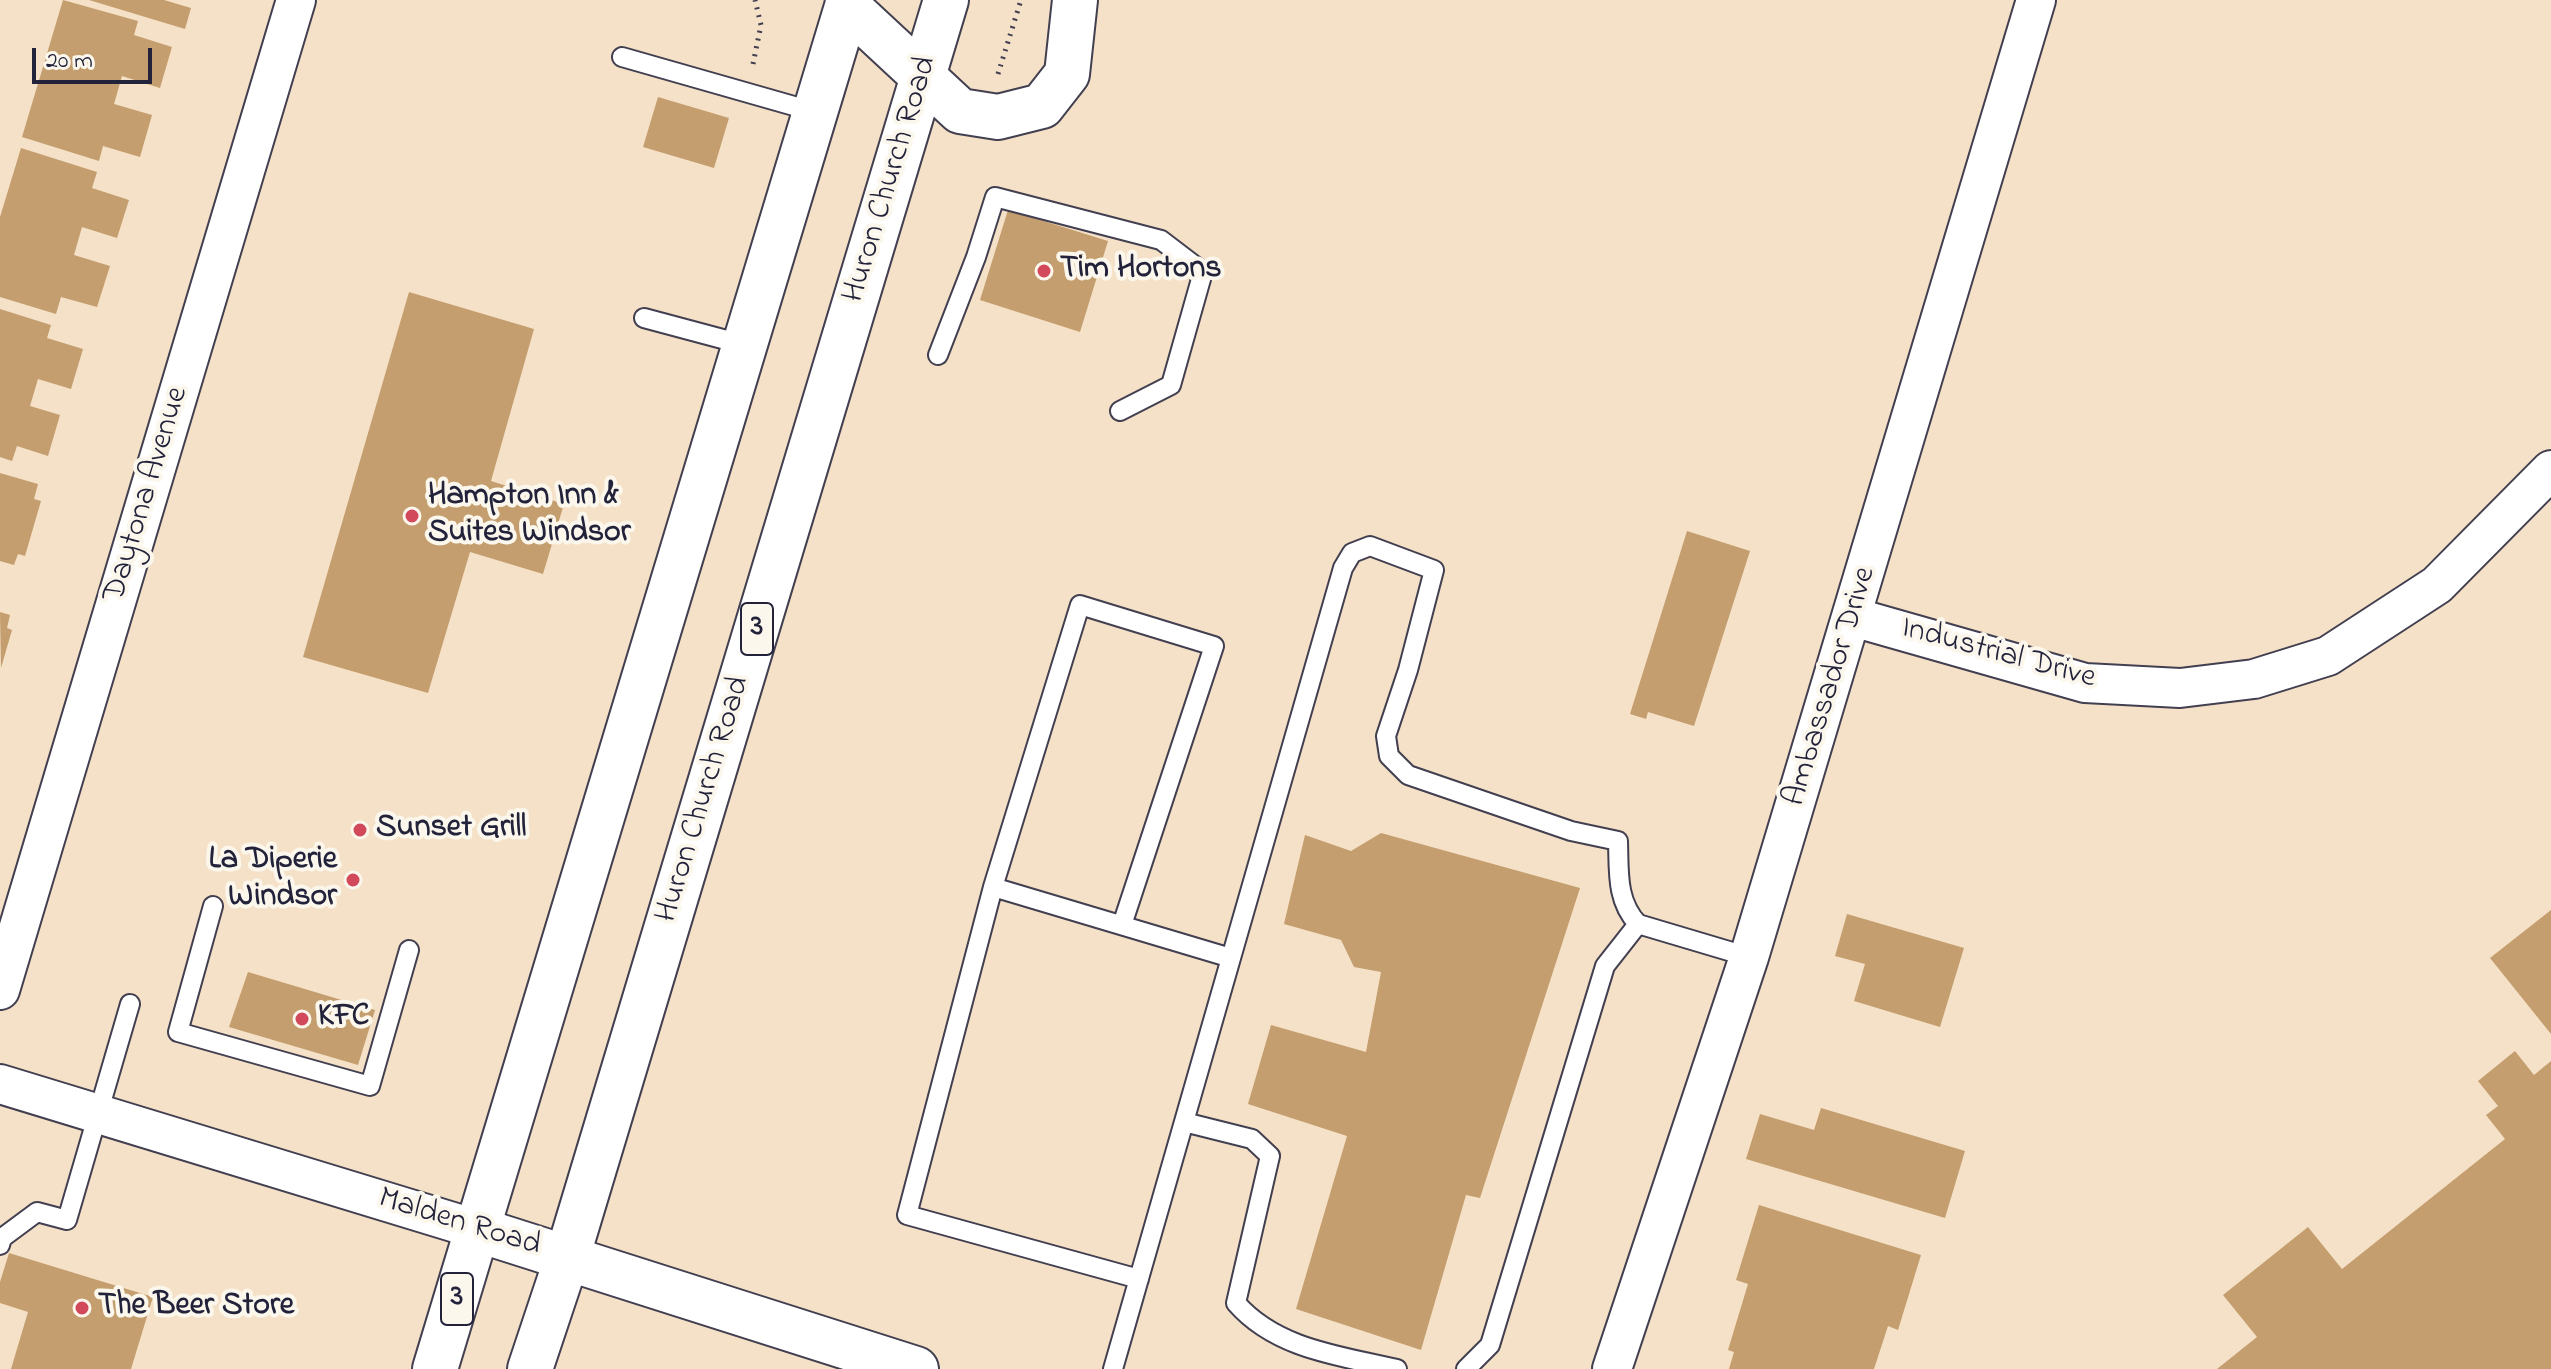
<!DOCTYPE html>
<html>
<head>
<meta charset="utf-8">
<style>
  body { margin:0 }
  #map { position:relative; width:2551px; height:1369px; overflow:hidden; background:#f5e1c7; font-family:"Indie Flower",sans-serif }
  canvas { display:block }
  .scale { position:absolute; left:32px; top:48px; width:120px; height:36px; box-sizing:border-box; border:4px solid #22223b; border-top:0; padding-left:10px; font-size:24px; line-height:28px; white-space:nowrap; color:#22223b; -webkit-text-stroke:6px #fbf7ec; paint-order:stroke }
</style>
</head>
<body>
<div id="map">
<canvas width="2551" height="1369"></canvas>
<div class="scale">20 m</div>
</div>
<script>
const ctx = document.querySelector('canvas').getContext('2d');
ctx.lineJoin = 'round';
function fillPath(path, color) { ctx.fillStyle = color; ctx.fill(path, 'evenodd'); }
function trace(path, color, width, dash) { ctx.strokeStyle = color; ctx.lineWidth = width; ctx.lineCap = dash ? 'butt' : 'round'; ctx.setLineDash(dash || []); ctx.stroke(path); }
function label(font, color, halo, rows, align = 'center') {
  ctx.font = font + ' "Indie Flower",sans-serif'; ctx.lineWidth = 8; ctx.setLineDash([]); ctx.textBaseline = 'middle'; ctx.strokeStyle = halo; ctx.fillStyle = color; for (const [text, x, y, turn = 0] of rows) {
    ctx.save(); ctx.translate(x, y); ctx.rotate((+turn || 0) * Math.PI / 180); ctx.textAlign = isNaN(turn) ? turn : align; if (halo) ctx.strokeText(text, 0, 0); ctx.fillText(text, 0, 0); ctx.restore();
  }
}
const building = new Path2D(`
  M63,0L138,21L134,35L172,47L160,88L122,76L114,104L152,115L140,157L103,146L99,161L22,137Z
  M89,0H164L191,8L185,29Z
  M658,97L729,118L714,168L643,147Z
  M21,148L97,172L92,188L129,200L117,238L82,227L74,255L110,266L97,307L61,297L56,314L0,297V217Z
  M1008,210L1108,241L1080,332L980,300Z
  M409,292L534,329L491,481L564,504L543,574L470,552L428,693L303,657Z
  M0,309L51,325L47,338L83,349L71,389L38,379L30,406L60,415L48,456L17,446L12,461L0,457Z
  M0,473L38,484L34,499L41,501L25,556L18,554L14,565L0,561Z
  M1687,531L1750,551L1694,726L1648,712L1646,719L1630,714Z
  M0,612L10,615L7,628L12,630L1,668Z
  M1381,833L1580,888L1480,1198L1466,1195L1421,1350L1296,1309L1347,1136L1248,1104L1271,1025L1366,1052L1381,972L1354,967L1341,940L1284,924L1305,835L1351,851Z
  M2551,910V1034L2490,958Z
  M1847,914L1964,948L1940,1027L1854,1001L1865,964L1835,956Z
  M248,972L375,1010L358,1065L229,1027Z
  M2515,1051L2534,1075L2551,1061V1369H2217L2257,1337L2223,1295L2308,1227L2342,1269L2505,1139L2486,1115L2498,1106L2478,1081Z
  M1821,1108L1965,1151L1945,1218L1746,1159L1760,1114L1814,1130Z
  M1759,1205L1921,1255L1898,1330L1888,1326L1874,1369H1729L1734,1352L1728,1350L1748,1284L1736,1280Z
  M9,1253L153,1297L131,1369H11L28,1312L0,1303V1282Z`);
const path = new Path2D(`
  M753,64L761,25L755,0
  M998,74L1021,0`);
const service = new Path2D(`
  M622,57L815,112
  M644,318L745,345
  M938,355L976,257L995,197L1161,240L1203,272L1171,385L1120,411
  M993,887L1080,605L1214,646L1122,925
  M213,906L178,1032L370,1086L409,950
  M1184,1122L1252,1139L1270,1156L1236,1303C1276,1349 1340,1356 1397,1369
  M0,1245L2,1238L37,1212L67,1220L130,1004
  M1139,1279L907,1215L993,887L1231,958
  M1113,1369L1343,568L1352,553L1370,546L1434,570L1408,670L1386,736L1389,756L1408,775L1571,831L1618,841C1619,871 1616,901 1638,924L1749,957
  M1466,1369L1490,1345L1605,966L1638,924`);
const minor = new Path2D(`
  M1853,617L2085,683L2180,688L2254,679L2328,656L2437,585L2551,470
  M0,990L296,0
  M0,1084L479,1230
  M1612,1369L1749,957L2036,0`);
const secondary = new Path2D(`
  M479,1230L916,1369`);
const trunk = new Path2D(`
  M847,6L960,111L998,117L1042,106L1067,74L1075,0
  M435,1369L849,0
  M530,1369L567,1258L946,0`);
const markers = [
  [1044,271,8,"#d1495b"],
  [412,516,8,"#d1495b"],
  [360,830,8,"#d1495b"],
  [353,880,8,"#d1495b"],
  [302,1019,8,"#d1495b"],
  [82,1308,8,"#d1495b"]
];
const shields = [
  [757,629,32],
  [457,1299,32]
];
const shieldNames = [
  ["3",757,629],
  ["3",457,1299]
];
const streetNames = [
  ["Huron Church Road",892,180,-73],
  ["Daytona Avenue",148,495,-73],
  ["Industrial Drive",1998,655,15],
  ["Ambassador Drive",1832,687,-73],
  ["Huron Church Road",705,800,-73],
  ["Malden Road",459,1224,17]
];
const poiNames = [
  ["Tim Hortons",1060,271],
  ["Hampton Inn &",428,498],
  ["Suites Windsor",428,535],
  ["Sunset Grill",376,830],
  ["La Diperie",337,862,"right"],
  ["Windsor",337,899,"right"],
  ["KFC",318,1019],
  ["The Beer Store",98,1308]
];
fillPath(building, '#c49e6e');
trace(service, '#423f50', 22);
trace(minor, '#423f50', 42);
trace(secondary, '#423f50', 48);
trace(trunk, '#423f50', 48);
trace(path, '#423f50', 5, [2, 6]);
trace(service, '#fff', 18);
trace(minor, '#fff', 38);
trace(secondary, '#fff', 44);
trace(trunk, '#fff', 44);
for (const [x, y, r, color] of markers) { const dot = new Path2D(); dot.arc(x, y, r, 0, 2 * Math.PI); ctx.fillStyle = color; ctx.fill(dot); trace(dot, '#fbf7ec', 3); }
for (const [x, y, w] of shields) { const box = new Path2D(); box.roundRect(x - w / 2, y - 26, w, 52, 6); ctx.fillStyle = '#fbf7ec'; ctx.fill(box); trace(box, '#22223b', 2); }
label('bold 30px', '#22223b', null, shieldNames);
label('32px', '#22223b', '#fbf7ec', streetNames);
label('bold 32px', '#22223b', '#fbf7ec', poiNames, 'left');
</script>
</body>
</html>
